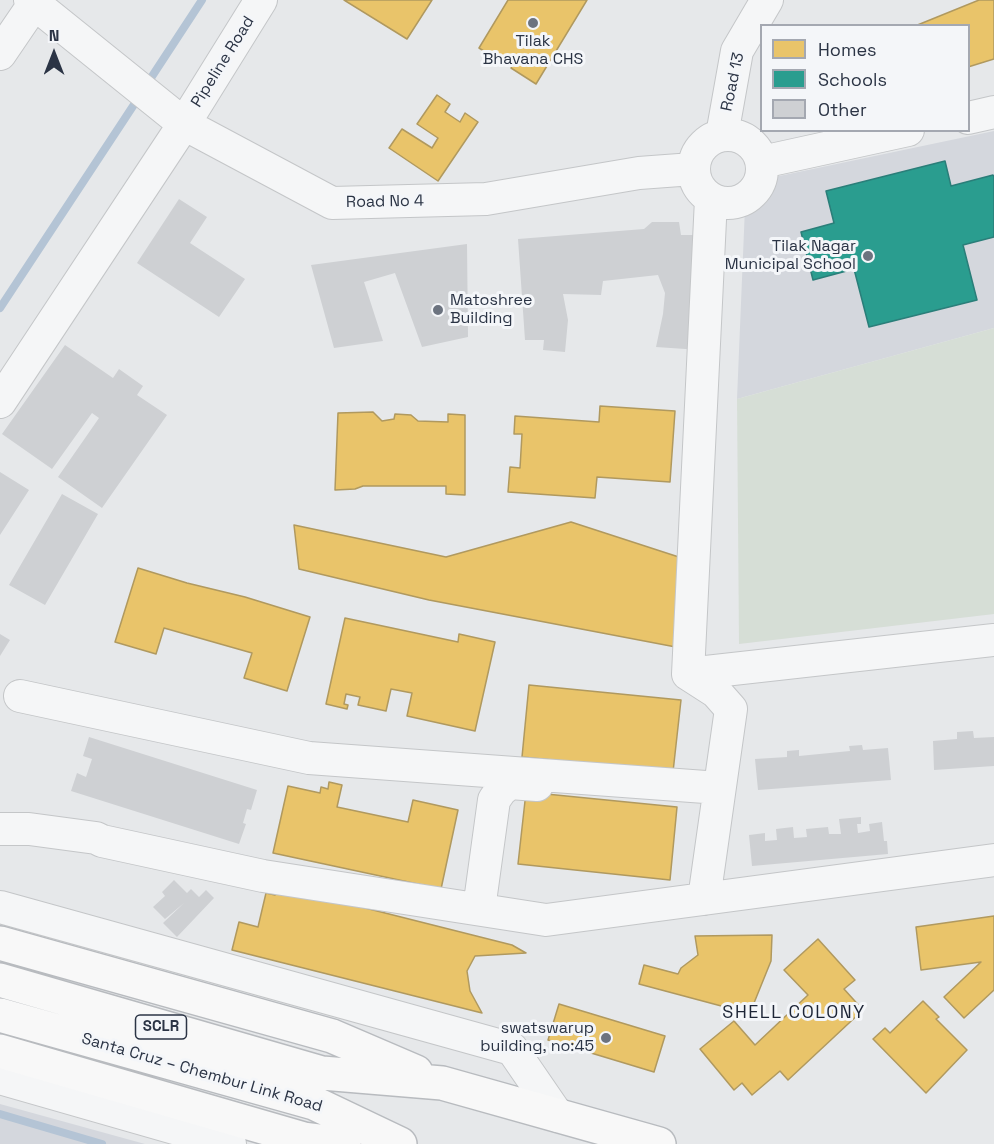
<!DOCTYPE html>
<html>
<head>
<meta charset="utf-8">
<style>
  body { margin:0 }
  #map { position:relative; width:994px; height:1144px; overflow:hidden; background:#e6e8ea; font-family:"Space Grotesk",sans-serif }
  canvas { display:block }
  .legend { position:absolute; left:760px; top:24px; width:210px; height:108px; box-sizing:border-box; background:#f4f6f9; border:2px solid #a4a8b1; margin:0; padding:8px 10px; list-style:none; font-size:18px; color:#2b3445 }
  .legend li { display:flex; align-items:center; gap:12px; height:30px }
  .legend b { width:30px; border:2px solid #a4a8b1 }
  .north { position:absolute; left:24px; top:24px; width:60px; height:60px; -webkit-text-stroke:4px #f4f6f9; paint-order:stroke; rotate:0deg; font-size:16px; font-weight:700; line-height:24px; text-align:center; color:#2b3445 }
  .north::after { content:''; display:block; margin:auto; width:21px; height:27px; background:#2b3445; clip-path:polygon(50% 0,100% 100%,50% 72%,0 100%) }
</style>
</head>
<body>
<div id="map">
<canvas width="994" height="1144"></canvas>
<ul class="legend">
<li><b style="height:16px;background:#e9c46a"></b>Homes</li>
<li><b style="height:16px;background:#2a9d8f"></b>Schools</li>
<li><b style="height:16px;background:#ced0d3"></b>Other</li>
</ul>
<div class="north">N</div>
</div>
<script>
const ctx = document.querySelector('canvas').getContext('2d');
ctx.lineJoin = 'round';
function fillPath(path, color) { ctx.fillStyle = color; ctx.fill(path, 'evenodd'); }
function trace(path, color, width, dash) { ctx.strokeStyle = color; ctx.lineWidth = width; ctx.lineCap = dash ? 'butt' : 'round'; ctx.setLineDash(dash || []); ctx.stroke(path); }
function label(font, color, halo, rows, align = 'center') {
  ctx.font = font + ' "Space Grotesk",sans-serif'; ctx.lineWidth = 6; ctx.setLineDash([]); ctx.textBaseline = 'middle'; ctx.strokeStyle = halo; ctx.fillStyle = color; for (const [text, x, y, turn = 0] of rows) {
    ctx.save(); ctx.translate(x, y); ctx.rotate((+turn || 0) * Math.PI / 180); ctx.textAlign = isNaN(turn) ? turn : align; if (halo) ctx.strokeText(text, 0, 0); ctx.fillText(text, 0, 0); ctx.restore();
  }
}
const built = new Path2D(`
  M994,131V328L737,399L746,183Z
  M0,1104L145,1144H0Z`);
const green = new Path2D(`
  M994,328V614L739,644L737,399Z`);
const homes = new Path2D(`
  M344,0H432L407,39Z
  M508,0H587L536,84L511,68L515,61L508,57L504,64L479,48Z
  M979,0H994V59L968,67V26H915Z
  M437,95L450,104L445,112L460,122L465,113L478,122L438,181L389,148L402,129L432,148L438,138L417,124Z
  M600,406L675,411L670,482L597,477L595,498L508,492L510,467L520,468L522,434H514L515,416L599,422Z
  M373,412L382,421L394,419L395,414L411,415L418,421L448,422V414L465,415V495L446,494V486H363L355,489L335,490L338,413Z
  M571,522L688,560L681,648L429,600L299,569L294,525L446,557Z
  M138,568L187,583L245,597L310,617L287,691L244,678L252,653L164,628L156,654L115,642Z
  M345,618L458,642L459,634L495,642L475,731L407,716L412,693L391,689L386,711L358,705L360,697L346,694L344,704L348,705L347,709L326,704Z
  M529,685L681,700L673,772L522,757Z
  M329,782L342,785L337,807L408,822L413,800L458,810L441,889L273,853L288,786L320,793L321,787L328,789Z
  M526,792L677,807L670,880L518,864Z
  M278,886L512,945L526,953L475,956L467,971L470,991L482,1013L232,950L239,922L258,927L266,893L275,895Z
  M994,916V990L964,1018L944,997L981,962L921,970L916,927Z
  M772,935L771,961L754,1003L740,1011L639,984L644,965L678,974L681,968L698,955L695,936Z
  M818,939L855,980L844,989L863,1010L788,1080L780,1071L752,1095L742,1083L734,1090L700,1049L734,1021L755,1045L808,995L784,970Z
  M923,1001L939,1017L936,1019L967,1050L926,1093L873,1039L885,1028L890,1033Z
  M559,1004L665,1036L654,1072L548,1040Z`);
const schools = new Path2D(`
  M945,161L951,186L993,175L994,177V237L963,245L977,300L869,327L854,269L813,280L801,232L834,223L826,191Z`);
const stream = new Path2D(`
  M147,84L202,0
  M0,308L139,97
  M0,1114L102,1144`);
const building = new Path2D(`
  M179,199L207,217L190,243L245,279L219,317L137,263Z
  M652,222H679L681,235H698L700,350L656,347L663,314L665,293L658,275L603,281L601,295L563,294L568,320L565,352L543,350L544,340H525L518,239L644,229Z
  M467,244L468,337L422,347L395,273L364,282L383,341L334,348L311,265Z
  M65,345L113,378L119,369L143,386L137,395L167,415L102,508L58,477L99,418L92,413L52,469L2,434Z
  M0,472L29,490L0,535Z
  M62,494L98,514L45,605L9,585Z
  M0,634L10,640L0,656Z
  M973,731L974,738L994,737V766L934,770L933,741L957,739V732Z
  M89,737L257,790L251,810L247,809L243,823L246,824L239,844L71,791L77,773L86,777L92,759L83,756Z
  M862,745L863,750L888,748L891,780L758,790L755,759L787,757V751L799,750V756L850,751L849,746Z
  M861,817V824H857L858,833L870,831L869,824L882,822L884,841H887L888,854L752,866L749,835L765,833V841L777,840L776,829L793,827L794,838L807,837L806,829L828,827L829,834H841L839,819Z
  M174,880L187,893L191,889L199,897L206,890L214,898L177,937L163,923L184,903L165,919L153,907L165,896L162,892Z`);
const minor = new Path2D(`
  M30,0L184,124L332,203L486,199L639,173L693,169
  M0,54L34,4
  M968,118L994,112
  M694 169a34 34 0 1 1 68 0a34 34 0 1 1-68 0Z
  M722,135L737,51L767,0
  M762,162L908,130
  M0,402L184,124L261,0
  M688,674L711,199
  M688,674L994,640
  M688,674L716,692L731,709L704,899
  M20,696L309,758L719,788
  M0,829H29L96,838L102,841L263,876L546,920L994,860
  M0,907L512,1049L558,1116
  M479,909L494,800L501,790L510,783L537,785
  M0,1078L230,1144`);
const trunk = new Path2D(`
  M0,943L332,1036L416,1072
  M0,980L322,1073L442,1083L659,1144
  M0,1015L314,1103L400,1144
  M0,1051L304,1139L344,1144`);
const markers = [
  [533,23,6,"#6c737f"],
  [868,256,6,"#6c737f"],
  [438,310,6,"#6c737f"],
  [606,1038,6,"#6c737f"]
];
const shields = [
  [161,1027,51]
];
const shieldNames = [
  ["SCLR",161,1027]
];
const poiNames = [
  ["Tilak",533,42,"center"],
  ["Bhavana CHS",533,60,"center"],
  ["Tilak Nagar",856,247],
  ["Municipal School",856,265],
  ["Matoshree",450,301,"left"],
  ["Building",450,319,"left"],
  ["swatswarup",594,1029],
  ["building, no:45",594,1047]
];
const streetNames = [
  ["Pipeline Road",223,62,-58],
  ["Road 13",733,82,-78],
  ["Road No 4",385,202,-1],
  ["Santa Cruz – Chembur Link Road",202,1073,16]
];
const neighbourhoodNames = [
  ["SHELL COLONY",794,1013]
];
fillPath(built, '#d4d7dd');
fillPath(green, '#d6ded6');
fillPath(homes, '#e9c46a');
trace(homes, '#b0995f', 1.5);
fillPath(schools, '#2a9d8f');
trace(schools, '#2a7e79', 1.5);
trace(stream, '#b4c4d5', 8);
fillPath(building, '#ced0d3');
trace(minor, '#c4c6c8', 34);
trace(trunk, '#b8bbbf', 36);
trace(minor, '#f5f6f7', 32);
trace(trunk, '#f8f8f8', 33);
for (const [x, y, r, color] of markers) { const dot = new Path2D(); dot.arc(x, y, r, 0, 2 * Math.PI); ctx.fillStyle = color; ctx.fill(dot); trace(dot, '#f4f6f9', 2); }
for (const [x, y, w] of shields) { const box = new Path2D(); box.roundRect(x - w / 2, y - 12, w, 24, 4.5); ctx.fillStyle = '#f4f6f9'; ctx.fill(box); trace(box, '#2b3445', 1.5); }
label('bold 15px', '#2b3445', null, shieldNames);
label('16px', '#2b3445', '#f4f6f9', poiNames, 'right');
label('16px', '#2b3445', '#f4f6f9', streetNames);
ctx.letterSpacing = '1.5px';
label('18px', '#1d2536', '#f4f6f9', neighbourhoodNames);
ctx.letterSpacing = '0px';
</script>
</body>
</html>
